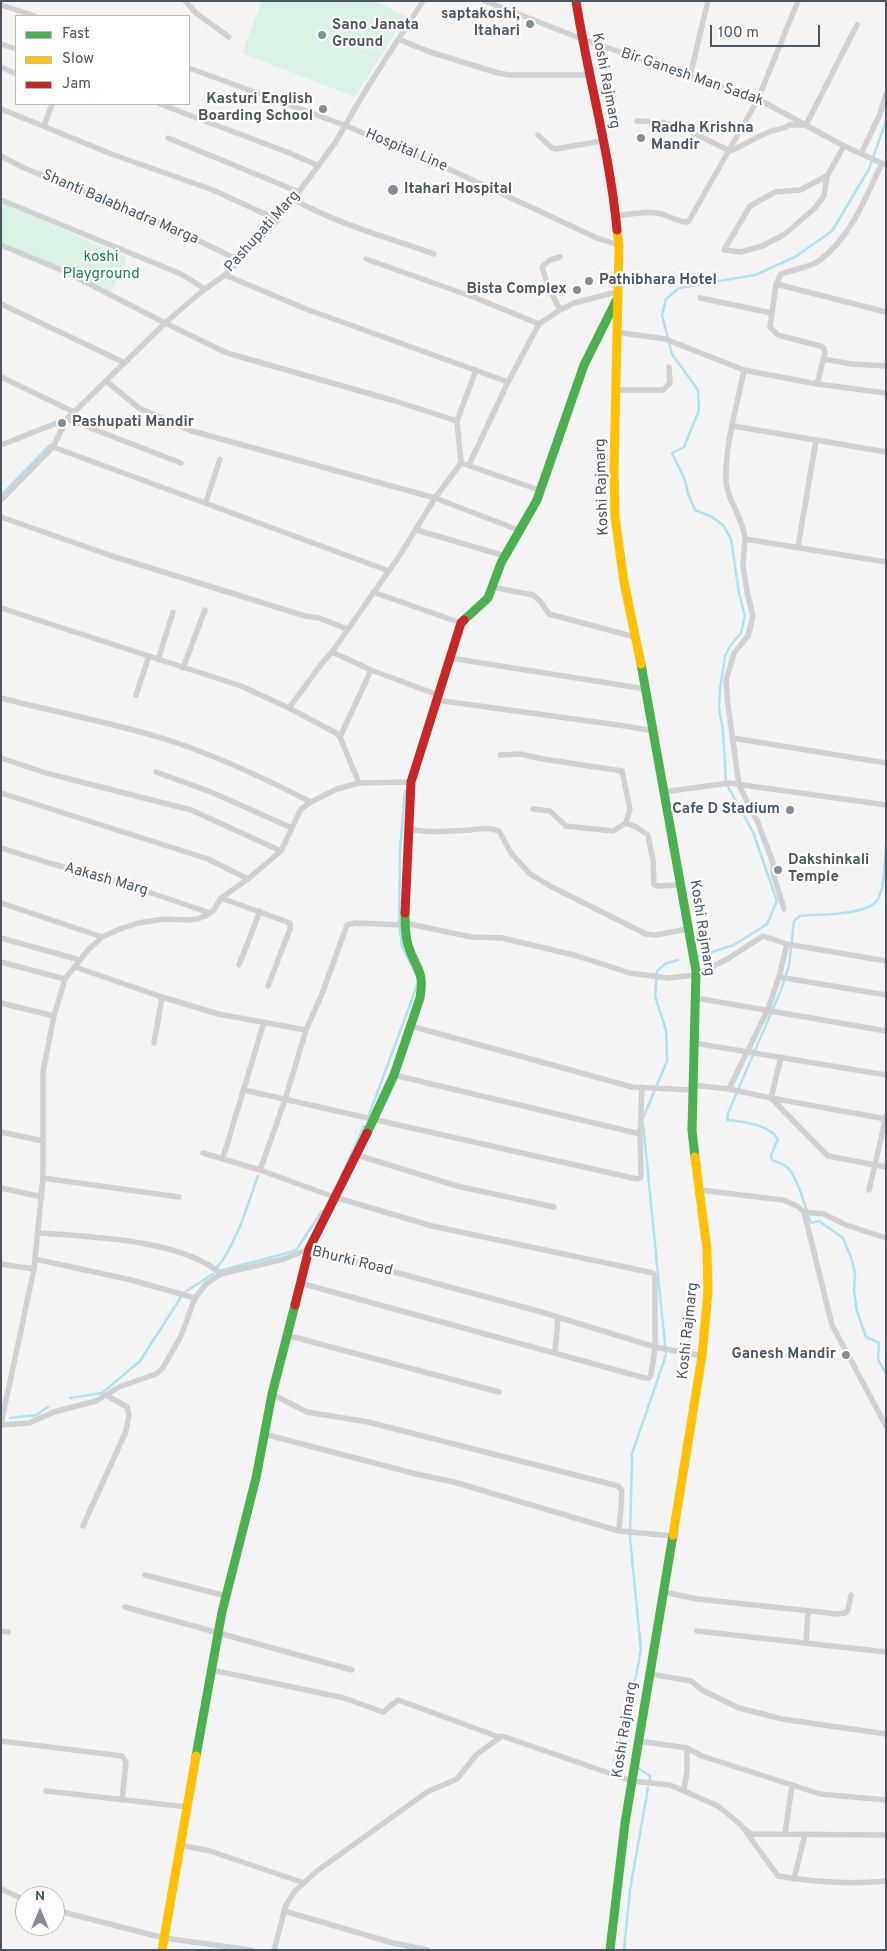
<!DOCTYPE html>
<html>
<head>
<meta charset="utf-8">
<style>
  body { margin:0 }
  #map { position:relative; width:887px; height:1951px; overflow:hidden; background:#f4f4f4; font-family:Overpass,sans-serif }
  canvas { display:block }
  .frame { position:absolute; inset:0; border:2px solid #4a5661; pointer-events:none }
  .legend { position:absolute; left:15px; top:15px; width:175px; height:90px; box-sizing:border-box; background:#fff; border:1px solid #b7bbc0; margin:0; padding:6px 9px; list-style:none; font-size:15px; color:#4a5661 }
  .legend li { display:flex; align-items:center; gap:10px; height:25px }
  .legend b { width:25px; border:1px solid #b7bbc0 }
  .north { position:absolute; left:15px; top:1886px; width:50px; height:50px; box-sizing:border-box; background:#fff; border:1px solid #b7bbc0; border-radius:50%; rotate:0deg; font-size:14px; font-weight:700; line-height:20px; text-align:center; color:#4a5661 }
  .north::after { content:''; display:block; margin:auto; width:18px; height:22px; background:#868d94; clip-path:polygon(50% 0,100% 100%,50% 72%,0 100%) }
  .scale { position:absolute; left:710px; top:25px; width:110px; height:22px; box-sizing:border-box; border:2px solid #4a5661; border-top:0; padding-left:6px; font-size:15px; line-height:18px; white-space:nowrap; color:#4a5661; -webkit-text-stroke:4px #fff; paint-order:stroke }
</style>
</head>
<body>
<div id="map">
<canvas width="887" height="1951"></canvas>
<div class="frame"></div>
<ul class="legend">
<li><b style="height:6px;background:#4caf50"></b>Fast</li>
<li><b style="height:6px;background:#ffc107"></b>Slow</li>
<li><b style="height:6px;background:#c62828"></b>Jam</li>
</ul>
<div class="north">N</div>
<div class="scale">100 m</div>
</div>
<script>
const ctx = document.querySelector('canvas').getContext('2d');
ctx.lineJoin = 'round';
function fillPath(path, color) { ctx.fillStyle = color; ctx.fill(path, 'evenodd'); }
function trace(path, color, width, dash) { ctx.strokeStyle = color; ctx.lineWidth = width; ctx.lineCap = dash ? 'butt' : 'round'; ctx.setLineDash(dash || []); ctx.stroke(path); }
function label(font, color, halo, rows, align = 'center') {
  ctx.font = font + ' Overpass,sans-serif'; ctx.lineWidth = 4.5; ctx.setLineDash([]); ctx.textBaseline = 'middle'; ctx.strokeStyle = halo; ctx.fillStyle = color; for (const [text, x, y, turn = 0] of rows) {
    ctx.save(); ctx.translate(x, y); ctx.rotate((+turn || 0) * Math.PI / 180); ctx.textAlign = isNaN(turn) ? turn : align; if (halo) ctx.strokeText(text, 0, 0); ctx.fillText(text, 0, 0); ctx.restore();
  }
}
const green = new Path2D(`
  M262,1H374L406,16L355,97L242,53Z
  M1,203L127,257L111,292L1,244Z`);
const stream = new Path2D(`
  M1,495L50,445
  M886,845C884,861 886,884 878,899C868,916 818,914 800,916L794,921L789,966L781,990L728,1113L727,1120C744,1122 768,1124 778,1139L771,1155L772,1160C777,1162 783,1164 787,1167C797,1175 806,1210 811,1223L819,1221L843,1238L851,1257L855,1273L854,1291L857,1311L866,1337L879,1343L878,1359L886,1374
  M399,922L400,850L405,791
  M400,928L402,947L418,978
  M696,957L734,945L767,924L777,901L753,832L726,783L723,730L719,708L720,689L725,656L730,646L741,633L745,616L739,593L731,539L723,525L712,517L695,510L688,494L685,480L672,453L684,447L699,410L698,390L672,354L662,315L666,299L679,288L755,275L795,257L832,231L869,169L886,121
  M369,1115L418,983
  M643,1118L667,1061L666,1030L655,996L657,971L665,964L678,960
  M258,1176C249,1201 235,1248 217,1267L219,1271L291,1252L297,1249L322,1211
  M341,1176L364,1126
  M185,1292L213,1274
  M70,1398L102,1393L140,1361L181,1297
  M10,1418L36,1415L48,1407
  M622,1763L614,1762L636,1676L641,1650L630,1538L632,1454L666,1355L643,1123
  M638,1768L650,1776V1780
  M624,1950L630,1890L648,1788`);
const street = new Path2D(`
  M185,1L196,13L229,37
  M485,1L582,39L758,99L844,146L886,165
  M1,5L35,16
  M398,39L430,52L498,73L509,75H590
  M1,44L16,49
  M1,67L16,74
  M189,68L344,125L453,171L597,238L619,245
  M690,76L708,1
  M160,104L287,152L319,166
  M1,109L114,155L213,190L278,220
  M637,121L660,122L685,129L730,151C743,146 754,138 767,133C774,129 783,130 789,125H806L857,25
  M44,126L52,104
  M538,135L552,148L556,149L602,141
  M168,138L299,192
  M861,154L880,114L886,94
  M1,156L24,168L148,217L239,260
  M882,163C866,197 851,237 820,260C812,267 791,270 781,274L776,284L886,312
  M827,176L800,190L775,192L750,206L724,250L741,252L762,246L785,234L815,208L824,196L827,176L844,146
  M293,199C337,224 386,237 434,254
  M1,200L181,274L205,289
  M617,216C630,214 644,211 657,213C668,214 677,223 688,222L690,219L758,99L798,1
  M1,245L66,272L165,323L227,353L395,401L457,421L476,370
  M366,259L476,298L539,324
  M225,275L306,309L508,382
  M700,298L772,313
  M1,304L125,363
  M560,310L547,283L542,267L550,260L560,257
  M616,332L665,339L744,370
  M823,359L852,364L886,366
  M1,377L74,412
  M106,381L139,408L192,431L435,498L521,531
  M817,384L886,393
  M615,390H663L670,383L669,367
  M457,421L461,463L542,491
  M733,426L816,440L798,547
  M816,440L886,452
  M1,445L67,419L165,323L201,292L225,275L278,220L335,143L367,88L423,1
  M53,447L389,571
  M469,465L508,382L539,324L560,310L574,303L617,292
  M1,500L53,447L67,419L181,463
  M206,502L220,459
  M1,517L112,556L305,616L319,618L347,629
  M417,530L505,556
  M745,539C743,516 727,501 726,481C724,450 738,401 744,370L817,384L825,353L824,348L820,346L778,335L770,327L776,284
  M492,587L533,595L540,601L549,614L635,637
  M373,592L461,623
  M1,608L241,686L289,708L336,733L340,737L359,783
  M332,652L371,670L438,695
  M450,658L646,689
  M158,660L173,612
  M183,668L205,610
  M136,695L149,656
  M1,698C58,713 116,723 171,741C220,757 266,779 311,802
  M436,700L625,726L653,731
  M289,708L323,662L332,652L400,555L435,498L461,463
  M340,737L371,670
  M733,738L886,763
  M500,755L520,754L543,759L622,771L630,809L626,823
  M1,758L46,773L191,810L281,851
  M156,772L211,792L292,828
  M664,792L729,783L886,805
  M1,793L208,859L248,879
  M533,809L550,811L566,826L613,831L626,823L636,827L648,835L653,860L654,885L657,886L680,885
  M410,829C428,833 449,831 469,830C480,829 488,827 499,831L511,853L530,874L552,887L646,934L656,935L687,929
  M1,848L49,863L122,883L210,913
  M221,898L290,923V929L268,986
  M1,903L102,937
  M784,909L773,873V863L758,823L739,785L728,705L726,681L734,653L748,636L753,616L747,592L743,565L745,539L886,562
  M405,923L471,937L502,938L574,955L630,973L668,978L696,975L729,958L763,936L787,944
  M1,938L80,960
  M1,962L65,979
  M239,965L260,911
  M75,967L162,997L218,1014L306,1030L322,994L347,925L355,923L405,925
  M779,977L886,995
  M696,998L886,1031
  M1,1003L54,1016
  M411,1026L632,1087L692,1090
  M154,1043L162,997
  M694,1043L886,1075
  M781,1057L771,1098L886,1119
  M394,1075L640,1134
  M692,1085L729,1089L771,1098L828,1156L875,1165L886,1116
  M729,1089L768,1009L779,977L787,944L886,961
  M244,1090L637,1179L640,1178L641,1176L640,1134L642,1088
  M1,1132L43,1141
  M203,1153L260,1170L334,1197L432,1226L653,1273L655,1276V1347L651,1375L649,1378H645L300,1283
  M357,1155L457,1186L554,1207
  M223,1158L264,1022
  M260,1170L285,1100L306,1030
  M43,1178L179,1197
  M1,1188L42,1197
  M700,1190L783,1200L797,1206L804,1212L832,1325L886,1426
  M869,1190L875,1165L886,1167
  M804,1212L824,1214L846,1225L886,1238
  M39,1233C91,1237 180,1239 221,1274
  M35,1259L131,1280L195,1298
  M1,1264L34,1269
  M286,1335L499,1392
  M555,1353L558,1318
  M272,1394L307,1412L368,1422L618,1486L621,1489L622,1492L619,1531
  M1,1424L34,1269L43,1178V1072L54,1016L65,979L88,950L102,937L120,929L138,923L165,919L188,920L198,919L207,915L214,910L221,898L248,879L281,851L301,809L311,802L337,789L359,783L411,782
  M1,1425L29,1423L54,1412L96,1401L119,1387L156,1374L162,1369L181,1336L195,1298L206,1284L221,1274L284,1259L309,1249L538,1311L655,1347L702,1356
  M264,1434L416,1474L454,1482L619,1531L673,1536
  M83,1526L126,1431L129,1415L127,1407L106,1395
  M145,1575L226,1596
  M663,1592L698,1599L838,1614L845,1613L848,1610L851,1595
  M125,1607L352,1670
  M1,1631L8,1632
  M697,1631L886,1652
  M806,1643L808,1611
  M212,1670L344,1698L383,1712L398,1700L499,1737
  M650,1674L691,1681L702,1690L739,1708L782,1719L886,1734
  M1,1741L122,1756L126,1762L122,1800
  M639,1741L687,1748
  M684,1790L687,1771V1748L702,1756L820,1794L886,1800
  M46,1791L187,1807
  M746,1830L751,1834L886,1835
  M785,1834L792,1785
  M180,1845L210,1851L304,1883
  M794,1879L805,1834
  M1,1889L25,1900
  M55,1910L164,1938L251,1950
  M284,1911L393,1943L428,1950
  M274,1950L286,1905L295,1891L317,1871L427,1792L457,1779L477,1754L502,1736L632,1781L670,1785L718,1806L741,1825L778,1876C814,1882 850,1885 886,1881`);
const fast = new Path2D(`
  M464,620L488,598L501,563L537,500L584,365L616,301
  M641,664L696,971L692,1130L695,1157
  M367,1133L394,1075L420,998C425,969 415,969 408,945C405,935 405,923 405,913
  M196,1756L222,1612L256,1478L272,1394L295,1305
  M610,1950L625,1823L673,1535`);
const slow = new Path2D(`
  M617,230L619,245L614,470L615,517L624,582L641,664
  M673,1535L702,1356L708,1291L707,1250L695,1157
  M162,1950L196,1756`);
const jam = new Path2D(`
  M576,1C588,78 610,153 617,230
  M405,913L411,782L461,623L464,620
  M295,1305L309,1249L367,1133`);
const markers = [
  [530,24,5,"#868d94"],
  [322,35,5,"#868d94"],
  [323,109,5,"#868d94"],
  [641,138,5,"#868d94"],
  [393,190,6,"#868d94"],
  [589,281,5,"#868d94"],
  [577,290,5,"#868d94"],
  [62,423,5,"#868d94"],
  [790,810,5,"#868d94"],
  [778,870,5,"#868d94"],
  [846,1355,5,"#868d94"]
];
const poiNames = [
  ["saptakoshi,",520,15,"right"],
  ["Itahari",520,32,"right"],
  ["Sano Janata",332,26],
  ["Ground",332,43],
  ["Kasturi English",313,100,"right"],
  ["Boarding School",313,117,"right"],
  ["Radha Krishna",651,129],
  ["Mandir",651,146],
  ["Itahari Hospital",404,190],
  ["Pathibhara Hotel",599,281],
  ["Bista Complex",567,290,"right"],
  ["Pashupati Mandir",72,423],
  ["Cafe D Stadium",780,810,"right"],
  ["Dakshinkali",788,861],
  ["Temple",788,878],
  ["Ganesh Mandir",836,1355,"right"]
];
const streetNames = [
  ["Bir Ganesh Man Sadak",692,78,19],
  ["Koshi Rajmarg",605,81,79],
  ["Hospital Line",406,151,23],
  ["Shanti Balabhadra Marga",120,208,23],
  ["Pashupati Marg",263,232,-48],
  ["Koshi Rajmarg",603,487,-92],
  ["Aakash Marg",106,880,16],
  ["Koshi Rajmarg",701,928,81],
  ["Bhurki Road",352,1262,14],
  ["Koshi Rajmarg",689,1331,-84],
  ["Koshi Rajmarg",626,1730,-81]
];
const parkNames = [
  ["koshi",101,258],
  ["Playground",101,275]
];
fillPath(green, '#d9f2e3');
trace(stream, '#aee2f0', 2.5);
trace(street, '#ced0d2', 5.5);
trace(fast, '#4caf50', 9);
trace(slow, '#ffc107', 9);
trace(jam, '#c62828', 9);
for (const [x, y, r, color] of markers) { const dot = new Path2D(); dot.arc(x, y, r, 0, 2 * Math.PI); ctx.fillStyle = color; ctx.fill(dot); trace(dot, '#fff', 2); }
label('bold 15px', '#4a5661', '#fff', poiNames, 'left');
label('15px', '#4a5661', '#fff', streetNames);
label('15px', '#17864f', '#fff', parkNames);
</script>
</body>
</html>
